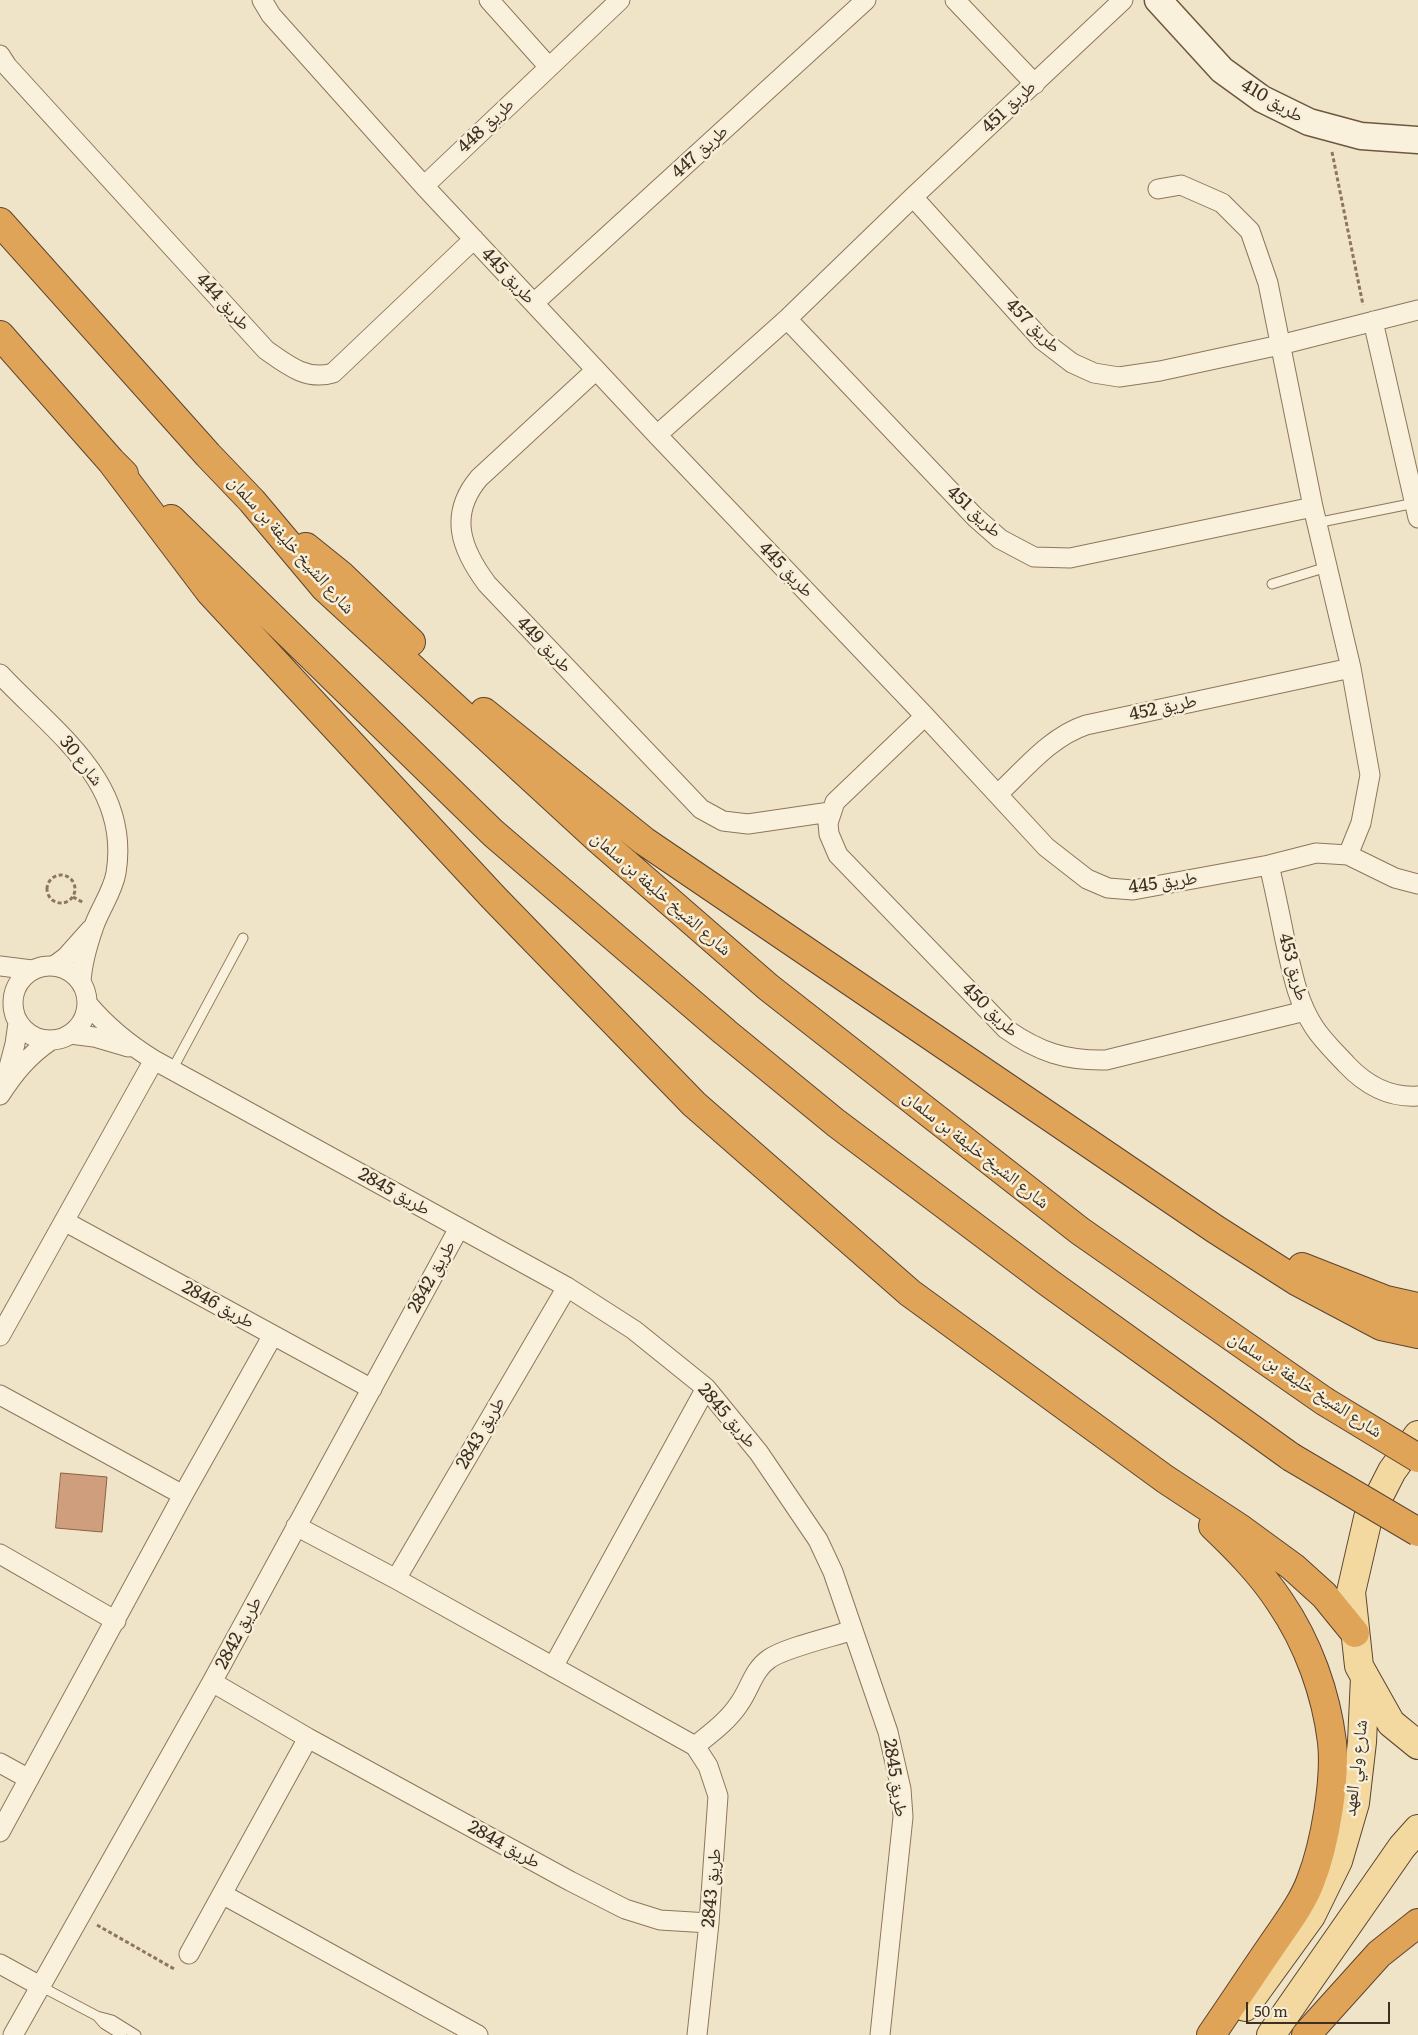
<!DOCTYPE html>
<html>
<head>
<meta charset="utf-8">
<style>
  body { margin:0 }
  #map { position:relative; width:1418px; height:2035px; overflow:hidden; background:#f0e4c8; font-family:Literata,serif }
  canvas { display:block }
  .scale { position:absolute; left:1246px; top:2002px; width:144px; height:22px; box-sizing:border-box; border:2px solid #3d2e20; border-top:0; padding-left:6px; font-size:15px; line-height:18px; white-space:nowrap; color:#3d2e20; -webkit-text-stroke:4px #f7eed8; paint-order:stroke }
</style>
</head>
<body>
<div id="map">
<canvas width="1418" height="2035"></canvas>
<div class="scale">50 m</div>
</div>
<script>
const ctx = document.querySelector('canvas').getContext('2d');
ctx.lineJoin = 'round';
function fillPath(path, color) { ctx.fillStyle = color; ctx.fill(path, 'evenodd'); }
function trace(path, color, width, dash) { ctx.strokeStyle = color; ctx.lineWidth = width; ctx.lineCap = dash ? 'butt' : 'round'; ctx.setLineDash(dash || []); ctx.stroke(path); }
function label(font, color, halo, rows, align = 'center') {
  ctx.font = font + ' Literata,"Noto Naskh Arabic",serif'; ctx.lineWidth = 5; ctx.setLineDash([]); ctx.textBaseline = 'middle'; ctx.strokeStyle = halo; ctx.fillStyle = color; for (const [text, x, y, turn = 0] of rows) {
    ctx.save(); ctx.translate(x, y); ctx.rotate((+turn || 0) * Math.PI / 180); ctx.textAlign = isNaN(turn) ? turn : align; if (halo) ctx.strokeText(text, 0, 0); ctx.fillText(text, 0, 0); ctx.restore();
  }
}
const building = new Path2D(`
  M61,1473L107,1477L102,1532L56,1528Z`);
const path = new Path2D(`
  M1332,152L1363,305
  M47 889a14 14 0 1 1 28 0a14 14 0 1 1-28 0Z
  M73,897L84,903
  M97,1925L176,1970`);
const lane = new Path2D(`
  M1316,523L1415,503
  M1272,584L1327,567
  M172,1070L243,938
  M42,1987L97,2016L112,2020L136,2035
  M97,2016L104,2024L122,2035`);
const street = new Path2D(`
  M262,0L271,15L424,186L657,435L925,716L1046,847L1087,879L1108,888L1133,890L1269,865L1316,853L1348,855L1395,878L1418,884
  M489,0L549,67
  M955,0L1035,84
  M0,55L7,66L266,350C287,365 307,381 333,373L474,239
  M424,186L620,0
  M1158,189L1181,185L1222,203L1250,231L1268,283L1313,507L1351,668L1370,775L1361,823L1348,855
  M913,197L1042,340L1072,363L1094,373L1119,377L1160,371L1280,345L1418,310
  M534,303L866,0
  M787,319L975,517L1000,539L1034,557L1070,558L1313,507
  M1373,321L1418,518
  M596,370L479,478C448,515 461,549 487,584L701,809L723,821L748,824L830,812
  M657,435L787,319L913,197L1123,0
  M0,674C54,732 131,782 116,873C113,891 100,909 94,926C88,943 82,963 81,982
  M925,716L835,802L828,823L829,834L838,855L1006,1029C1039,1052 1066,1061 1106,1060L1305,1011
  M998,794C1025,769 1050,737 1086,725L1351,668
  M1269,865C1275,890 1280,915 1285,940C1292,971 1297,1001 1314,1027C1323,1041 1336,1053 1347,1065C1366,1085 1389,1098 1418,1096
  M13 1003a37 37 0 1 1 74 0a37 37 0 1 1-74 0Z
  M0,966L32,970
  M54,966L66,957L91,929
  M87,1003C106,1026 128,1044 154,1060L567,1287L634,1330L706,1388L759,1453L818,1540L833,1572L888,1732L901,1789L903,1817L880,2035
  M70,1034L94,1037L128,1047
  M6,1078L15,1044L18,1023
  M0,1095C14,1073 28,1056 50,1041
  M64,1221L372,1389
  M0,1336L154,1060
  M0,1395L183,1495
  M296,1526L396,1579L695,1746L708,1766L718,1796L709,1923L697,2035
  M0,1554L116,1621
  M396,1579L567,1287
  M553,1667L706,1388
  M212,1682L308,1738L570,1881L625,1909L660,1920L709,1923
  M695,1746C710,1734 728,1721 739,1704C750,1689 753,1670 769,1659C784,1648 832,1637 853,1630
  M0,1763L29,1779
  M0,1832L183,1495L273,1335
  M222,1894L478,2035
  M189,1954L308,1738
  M0,1964L42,1987
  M13,2035L212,1682L459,1228`);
const secondary = new Path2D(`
  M1158,0L1222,70L1262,99L1309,122L1361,136L1418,140`);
const primary = new Path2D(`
  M1418,1435L1392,1471L1368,1518L1351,1592L1359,1666L1391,1723L1418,1745
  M1245,2007L1311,1916L1338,1861L1355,1803L1362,1742L1365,1677
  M1271,2035L1402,1847L1418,1829`);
const highway = new Path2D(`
  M0,222L208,455L252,501L325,588L599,840L768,987L1080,1231L1324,1401
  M0,335L111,461L124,474
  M111,461L210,592L494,898L694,1104L910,1293L1165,1479L1241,1529L1293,1567L1324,1595L1355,1633
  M171,519L493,833L725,1032L836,1123L1049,1283L1291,1457
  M306,547L342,576L411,642
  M484,712L644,841L1215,1229L1298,1282L1381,1326L1418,1334
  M1302,1267L1386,1300L1418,1307
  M1211,2035C1231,2006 1250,1977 1270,1948C1284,1927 1303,1903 1311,1880C1325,1844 1336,1780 1332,1742C1326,1693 1308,1643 1280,1602C1261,1573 1237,1549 1213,1526
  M1306,2035L1379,1954L1418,1923`);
const highwayBridge = new Path2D(`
  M1324,1401L1418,1458
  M1291,1457L1418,1532`);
const streetNames = [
  ["طريق 410",1272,101,30],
  ["طريق 451",1009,107,-43],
  ["طريق 448",486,126,-43],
  ["طريق 447",700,152,-42],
  ["طريق 445",508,276,47],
  ["طريق 444",223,302,48],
  ["طريق 457",1033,326,45],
  ["طريق 451",974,512,43],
  ["شارع الشيخ خليفة بن سلمان",291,545,48],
  ["طريق 445",786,570,46],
  ["طريق 449",544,645,46],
  ["طريق 452",1163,708,-12],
  ["شارع 30",81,761,52],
  ["طريق 445",1163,883,-8],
  ["شارع الشيخ خليفة بن سلمان",661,894,41],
  ["طريق 453",1293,967,75],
  ["طريق 450",990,1010,44],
  ["شارع الشيخ خليفة بن سلمان",976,1150,38],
  ["طريق 2845",394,1192,29],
  ["طريق 2842",432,1277,-61],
  ["طريق 2846",218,1305,29],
  ["شارع الشيخ خليفة بن سلمان",1305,1385,33],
  ["طريق 2845",727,1416,49],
  ["طريق 2843",481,1433,-60],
  ["طريق 2842",239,1633,-62],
  ["شارع ولي العهد",1356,1768,-83],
  ["طريق 2845",895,1778,81],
  ["طريق 2844",504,1845,29],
  ["طريق 2843",712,1888,-85]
];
fillPath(building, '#cf9f7d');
trace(building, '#8d5f41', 1);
trace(lane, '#8d765c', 11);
trace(street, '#8d765c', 21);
trace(secondary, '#6f573f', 29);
trace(primary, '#5b4430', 30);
trace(highway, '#5b4430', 30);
trace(path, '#8d765c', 3, [4, 2.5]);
trace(lane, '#faf1dc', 9);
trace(street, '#faf1dc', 19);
trace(secondary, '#faf1dc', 26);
trace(primary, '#f3d9a0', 28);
trace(highway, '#e0a458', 28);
trace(highwayBridge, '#5b4430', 30, []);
trace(highwayBridge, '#e0a458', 28);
label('18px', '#3d2e20', '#f7eed8', streetNames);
</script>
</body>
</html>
